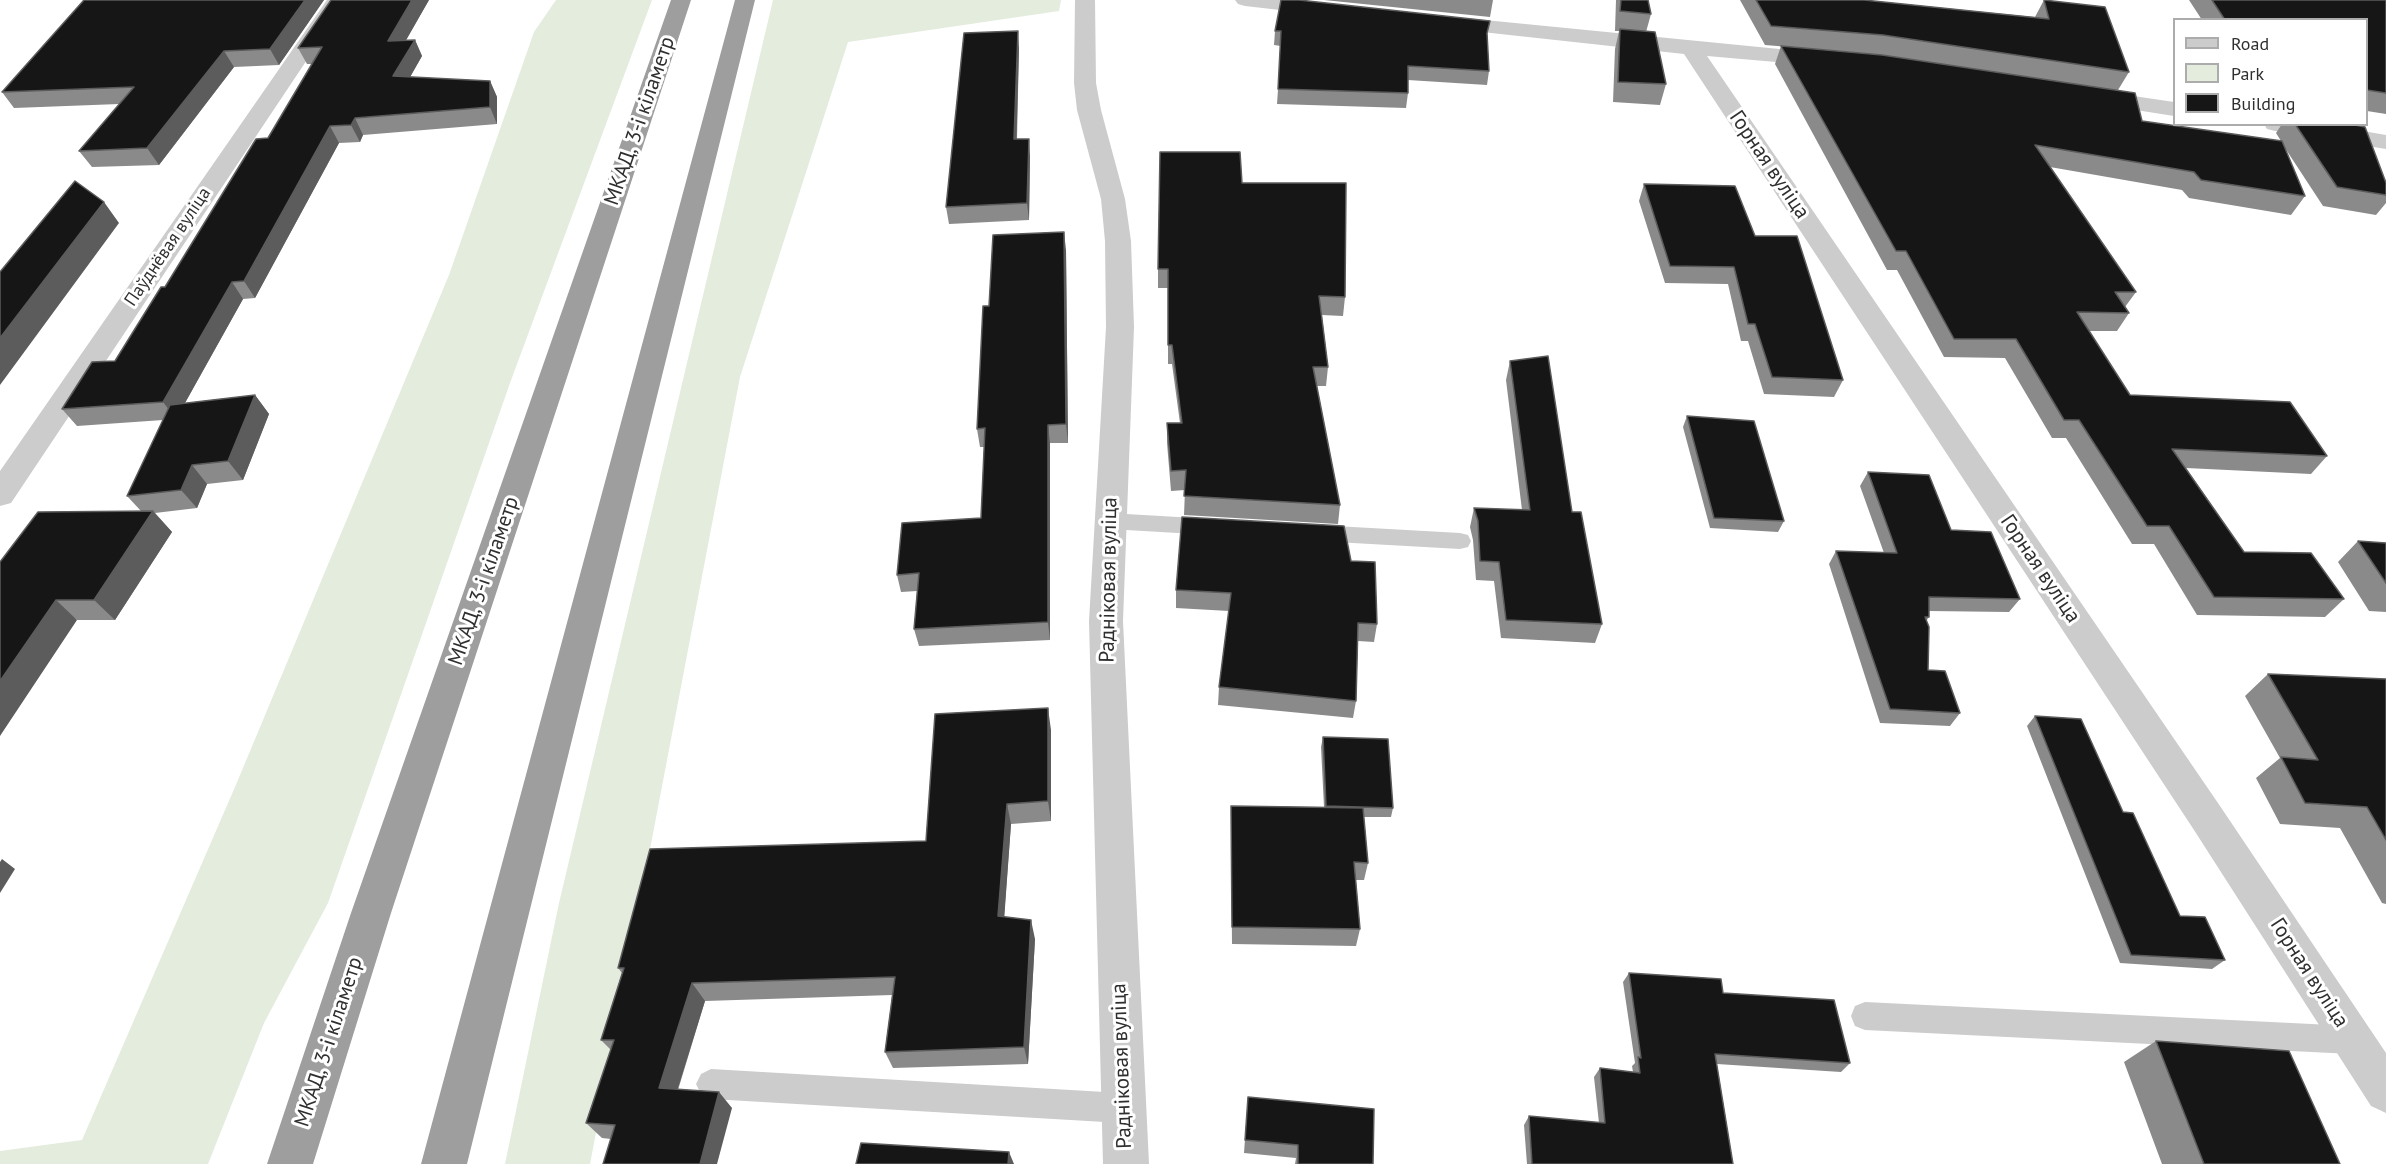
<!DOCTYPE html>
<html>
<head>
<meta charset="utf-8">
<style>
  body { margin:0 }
  #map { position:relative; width:2386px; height:1164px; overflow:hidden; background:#fff; font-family:"PT Sans",sans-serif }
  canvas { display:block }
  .legend { position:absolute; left:2173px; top:18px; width:195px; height:108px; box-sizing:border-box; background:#fff; border:2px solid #acacac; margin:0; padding:8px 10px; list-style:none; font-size:18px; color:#2f2f2f }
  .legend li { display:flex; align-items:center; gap:12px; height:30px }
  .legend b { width:30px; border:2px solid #acacac }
</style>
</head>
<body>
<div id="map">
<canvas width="2386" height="1164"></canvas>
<ul class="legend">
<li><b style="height:8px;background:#ccc"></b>Road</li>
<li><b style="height:16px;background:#e4ecdd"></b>Park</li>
<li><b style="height:16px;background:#161616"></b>Building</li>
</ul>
</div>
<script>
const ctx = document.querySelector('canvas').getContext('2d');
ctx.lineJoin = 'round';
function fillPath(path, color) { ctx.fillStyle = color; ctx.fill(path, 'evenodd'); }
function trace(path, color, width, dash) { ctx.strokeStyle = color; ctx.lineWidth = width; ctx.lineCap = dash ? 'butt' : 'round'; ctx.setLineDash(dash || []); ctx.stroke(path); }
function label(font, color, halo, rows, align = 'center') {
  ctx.font = font + ' "PT Sans",sans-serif'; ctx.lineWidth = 6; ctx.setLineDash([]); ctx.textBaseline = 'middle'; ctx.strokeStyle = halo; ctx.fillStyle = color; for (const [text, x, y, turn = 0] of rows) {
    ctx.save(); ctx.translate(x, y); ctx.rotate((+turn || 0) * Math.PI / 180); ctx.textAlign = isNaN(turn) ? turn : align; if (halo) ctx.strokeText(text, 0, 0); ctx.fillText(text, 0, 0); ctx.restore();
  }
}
const green = new Path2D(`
  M556,0H652L510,383L328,903L264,1023L208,1164H0V1151L82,1140L235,787L449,275L534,32Z
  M773,0H1061L1059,11L848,42L740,377L590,1164H505L559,903Z`);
const service = new Path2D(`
  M1109,513L1212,519L1220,521L1223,527L1220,533L1212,535L1109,529L1101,527L1098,521L1101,515Z
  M1317,525L1460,533L1468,535L1471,541L1468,547L1460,549L1317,541L1309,539L1306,533L1309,527Z
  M1865,1002L2352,1026L2362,1030L2367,1040L2362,1050L2352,1054L1865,1030L1855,1026L1851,1016L1855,1006Z
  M711,1069L1122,1093L1133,1097L1137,1108L1133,1119L1122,1123L711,1099L701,1094L696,1084L701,1074Z`);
const minor = new Path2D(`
  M327,0H347L11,503L0,506V471Z
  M1075,0H1095L1096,83L1101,110L1125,199L1131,241L1134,327L1123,621L1149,1164H1103L1089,621L1106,327L1105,241L1101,199L1077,110L1074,83Z
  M1235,0H1300L1331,5L1334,9L1331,13L1324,15L1245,6L1238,4Z
  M1444,16L1830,54L1833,59L1830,64L1822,66L1707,56L2220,806L2386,1053V1113L2371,1106L2194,830L1684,54L1436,27L1433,22L1436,17Z
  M2093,90L2174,102V116L2085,102L2082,97L2085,92Z
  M2264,124H2322L2386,135V149L2275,131L2267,129Z`);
const trunk = new Path2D(`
  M671,0H691L391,913L313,1164H267L351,913Z
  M735,0H755L467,1164H421Z`);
const wall = new Path2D(`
  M324,0L279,65L234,67L159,165L92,167L79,151L119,104L14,108L2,92Z
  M429,0L405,41L415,40L422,56L410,77L490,81L497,97V124L363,135L360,142L339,143L255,298L243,299L185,403L255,395L269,414L243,480L207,484L197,508L155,513L172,532L115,620H77L0,562L141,511L127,496L163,420L77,426L62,409L115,361L268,138L312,64H307L298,48Z
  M1324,0H1493L1490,17Z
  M1616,0H1648L1651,14L1646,32L1666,84L1660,105L1613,102L1615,49L1619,31H1615Z
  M1740,0H1864L2035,17L2044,0L2129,72L2118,90L2142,121L2281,141L2276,133L2282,124H2350L2386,183V203L2376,215L2323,206L2285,148L2305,196L2291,215L2189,198L2182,190L2050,167L2136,292L2125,307L2129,313L2117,331H2089L2130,395L2327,456L2311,474L2186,468L2244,552L2344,599L2325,617L2197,615L2154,544H2132L2066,438H2052L2005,358L1944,357L1897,270H1887L1775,64L1781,46L1875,54L1765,45Z
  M2189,0H2386V114L2367,111V20H2202Z
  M1275,31L1487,33L1489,71L1487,85L1408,80V93L1406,108L1277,104L1281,46L1274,45Z
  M1019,48L1017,139L1030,156L1029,220L949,224L946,207Z
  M1242,183L1345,297L1343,316L1322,315L1328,367L1326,386H1317L1340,505L1338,524L1184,515L1185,490L1171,491L1167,443V423H1180L1172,364H1168V288H1158V269Z
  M1644,184L1755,236L1843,380L1834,397L1764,394L1748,341H1741L1728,284L1665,283L1639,201Z
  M1066,250L1068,443H1050V640L919,646L914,629L917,591L901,592L897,575L981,518L984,447H980L977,429L989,306Z
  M1510,361L1572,512L1602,624L1595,643L1501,638L1494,581L1476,580L1473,540L1470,527L1474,508L1522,510L1506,380Z
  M1687,416L1784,521L1778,532L1710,528L1683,427Z
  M1868,472L1951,530L2020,599L2009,612L1929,611V617L1926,621L1928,670L1960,713L1950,726L1880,723L1829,564L1836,551L1884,553L1860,486Z
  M2358,541L2386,543V612L2369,611L2338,562Z
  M1351,561L1377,624L1374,642L1358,641L1356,701L1353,718L1218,705L1219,687L1229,611L1176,608V590Z
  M2268,674L2386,679V904L2382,903L2340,828L2280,824L2256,778L2280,758L2245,696Z
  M2035,716L2123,812L2180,916L2225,960L2212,969L2120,963L2027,726Z
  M1051,730V821L1011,824L1004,917L1035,939L1028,1064L893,1068L885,1052L892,995L705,1001L678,1090L732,1108L611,1139L602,1138L586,1123L611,1050L601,1040L622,973L618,968L926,841Z
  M1323,737L1393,808L1391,817H1364L1368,863L1364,880H1356L1360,929L1356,946L1232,944L1231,825V806L1324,807L1321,747Z
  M1629,973L1723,993L1850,1063L1841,1072L1717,1064L1733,1164H1527L1524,1125L1529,1116L1599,1123L1594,1077L1600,1068L1633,1072L1632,1066L1635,1063L1623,982Z
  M2156,1041L2340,1164H2162L2124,1062Z
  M1248,1097L1373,1164H1295L1296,1158L1244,1153Z`);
const shadedWall = new Path2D(`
  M305,0H324L279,65L270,49Z
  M412,0H429L396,58L388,41Z
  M1018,31L1019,48L1016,156L1014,139Z
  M415,40L422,56L401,93L393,76Z
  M224,51L234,67L159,165L147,148Z
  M490,81L497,97V124L490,107Z
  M355,118L363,135L360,142L351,125Z
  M330,126L339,143L255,298L244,281Z
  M1029,139L1030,156L1029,220L1027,203Z
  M104,202L119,223L0,385V338Z
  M1064,232L1066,250L1068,443L1066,424Z
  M232,282L243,299L176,419L163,402Z
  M255,395L269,414L243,480L228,461Z
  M1048,425L1050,443V640L1048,622Z
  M192,465L207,484L197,508L181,490Z
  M153,511L172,532L115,620L94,600Z
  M56,600L77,620L0,736V681Z
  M1048,708L1051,730V821L1048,801Z
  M1007,804L1011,824L1003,935L998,916Z
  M2,859L15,869L0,893V862Z
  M1031,920L1035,939L1028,1064L1024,1047Z
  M692,983L705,1001L673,1104L659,1088Z
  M719,1092L732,1108L717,1164H700Z
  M1009,1152L1014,1164H1008Z`);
const building = new Path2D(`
  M84,0H305L270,49L224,51L147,148L79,151L134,87L2,92Z
  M331,0H412L388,41L415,40L393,76L490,81V107L355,118L351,125L330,126L244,281L232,282L163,402L62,409L92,362L115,361L161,287H165L256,139L268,138L322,47L298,48Z
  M1281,0H1299L1490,21L1487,33L1489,71L1408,66V93L1278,89L1281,31H1275Z
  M1621,0H1648L1651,14L1620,11Z
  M1756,0H1864L2049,19L2044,0L2105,7L2129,72L1883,35L1771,26Z
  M2212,0H2386V93L2367,90V20H2225Z
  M1620,29L1655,32L1666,84L1618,82Z
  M1018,31L1014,139H1029L1027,203L946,207L964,33Z
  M1781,46L1882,55L2135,93L2142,121L2282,141L2305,196L2201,180L2194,172L2035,145L2136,292H2115L2129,313L2077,312L2130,395L2290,402L2327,456L2172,449L2244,552L2311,553L2344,599L2214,597L2169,526H2147L2079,420H2064L2016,339H1954L1906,251H1896Z
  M2295,124H2350L2365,127L2386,183V195L2337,187Z
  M1160,152H1240L1242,183H1346L1345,297L1319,296L1328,367H1313L1340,505L1184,496L1186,470L1171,471L1167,423H1182L1172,345H1168V269H1158Z
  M75,181L104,202L0,338V272Z
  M1644,184L1735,186L1755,236H1797L1843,380L1772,377L1755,324H1748L1734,267L1670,266Z
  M1064,232L1066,424L1048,425V622L914,629L919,573L897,575L902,523L981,518L985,428L977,429L983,306H989L993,235Z
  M1548,356L1572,512H1581L1602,624L1506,620L1499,562L1480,561L1478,521L1474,508L1530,510L1510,361Z
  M255,395L228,461L192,465L181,490L127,496L170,405Z
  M1687,416L1754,421L1784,521L1714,518Z
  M1868,472L1929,475L1951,530L1991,532L2020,599L1929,597V617H1925L1929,627L1928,670L1945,671L1960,713L1890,709L1836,551L1897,553Z
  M153,511L94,600H56L0,681V562L38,512Z
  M1182,517L1344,526L1351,561L1375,562L1377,624L1358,623L1356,701L1219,687L1231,593L1176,590Z
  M2358,541L2386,543V583Z
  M2268,674L2386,679V840L2367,807L2305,803L2281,757L2318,760Z
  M1048,708V801L1007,804L998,916L1031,920L1024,1047L885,1052L895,977L692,983L659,1088L719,1092L700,1164H603L615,1125L586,1123L614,1040H601L624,968H618L650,849L926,841L935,714Z
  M2035,716L2081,719L2123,812L2133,813L2180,916L2205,917L2225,960L2131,955Z
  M1323,737L1388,739L1393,808L1326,806Z
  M1231,806L1363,808L1368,863L1354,862L1360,929L1232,927Z
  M1629,973L1721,979L1723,993L1834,1000L1850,1063L1715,1054L1733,1164H1532L1529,1116L1605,1123L1600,1068L1640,1073L1638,1057L1641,1058Z
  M2156,1041L2289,1051L2340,1164H2204Z
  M1248,1097L1374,1109L1373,1164H1298V1145L1245,1140Z
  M861,1143L1009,1152L1008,1164H856Z`);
const farStreetnames = [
  ["Паўднёвая вуліца",168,247,-56]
];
const streetNames = [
  ["МКАД, 3-і кіламетр",640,121,-71],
  ["Горная вуліца",1769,165,56],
  ["Горная вуліца",2040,569,56],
  ["Радніковая вуліца",1109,580,-89],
  ["МКАД, 3-і кіламетр",484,581,-71],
  ["Горная вуліца",2309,973,57],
  ["МКАД, 3-і кіламетр",329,1042,-72],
  ["Радніковая вуліца",1122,1066,-92]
];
fillPath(green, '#e4ecdd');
fillPath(service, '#ccc');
fillPath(minor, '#ccc');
fillPath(trunk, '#9e9e9e');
fillPath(wall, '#8a8a8a');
fillPath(shadedWall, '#5c5c5c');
fillPath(building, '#161616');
trace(building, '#5c5c5c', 1.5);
label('18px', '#2f2f2f', '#fff', farStreetnames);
label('21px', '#2f2f2f', '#fff', streetNames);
</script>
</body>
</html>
